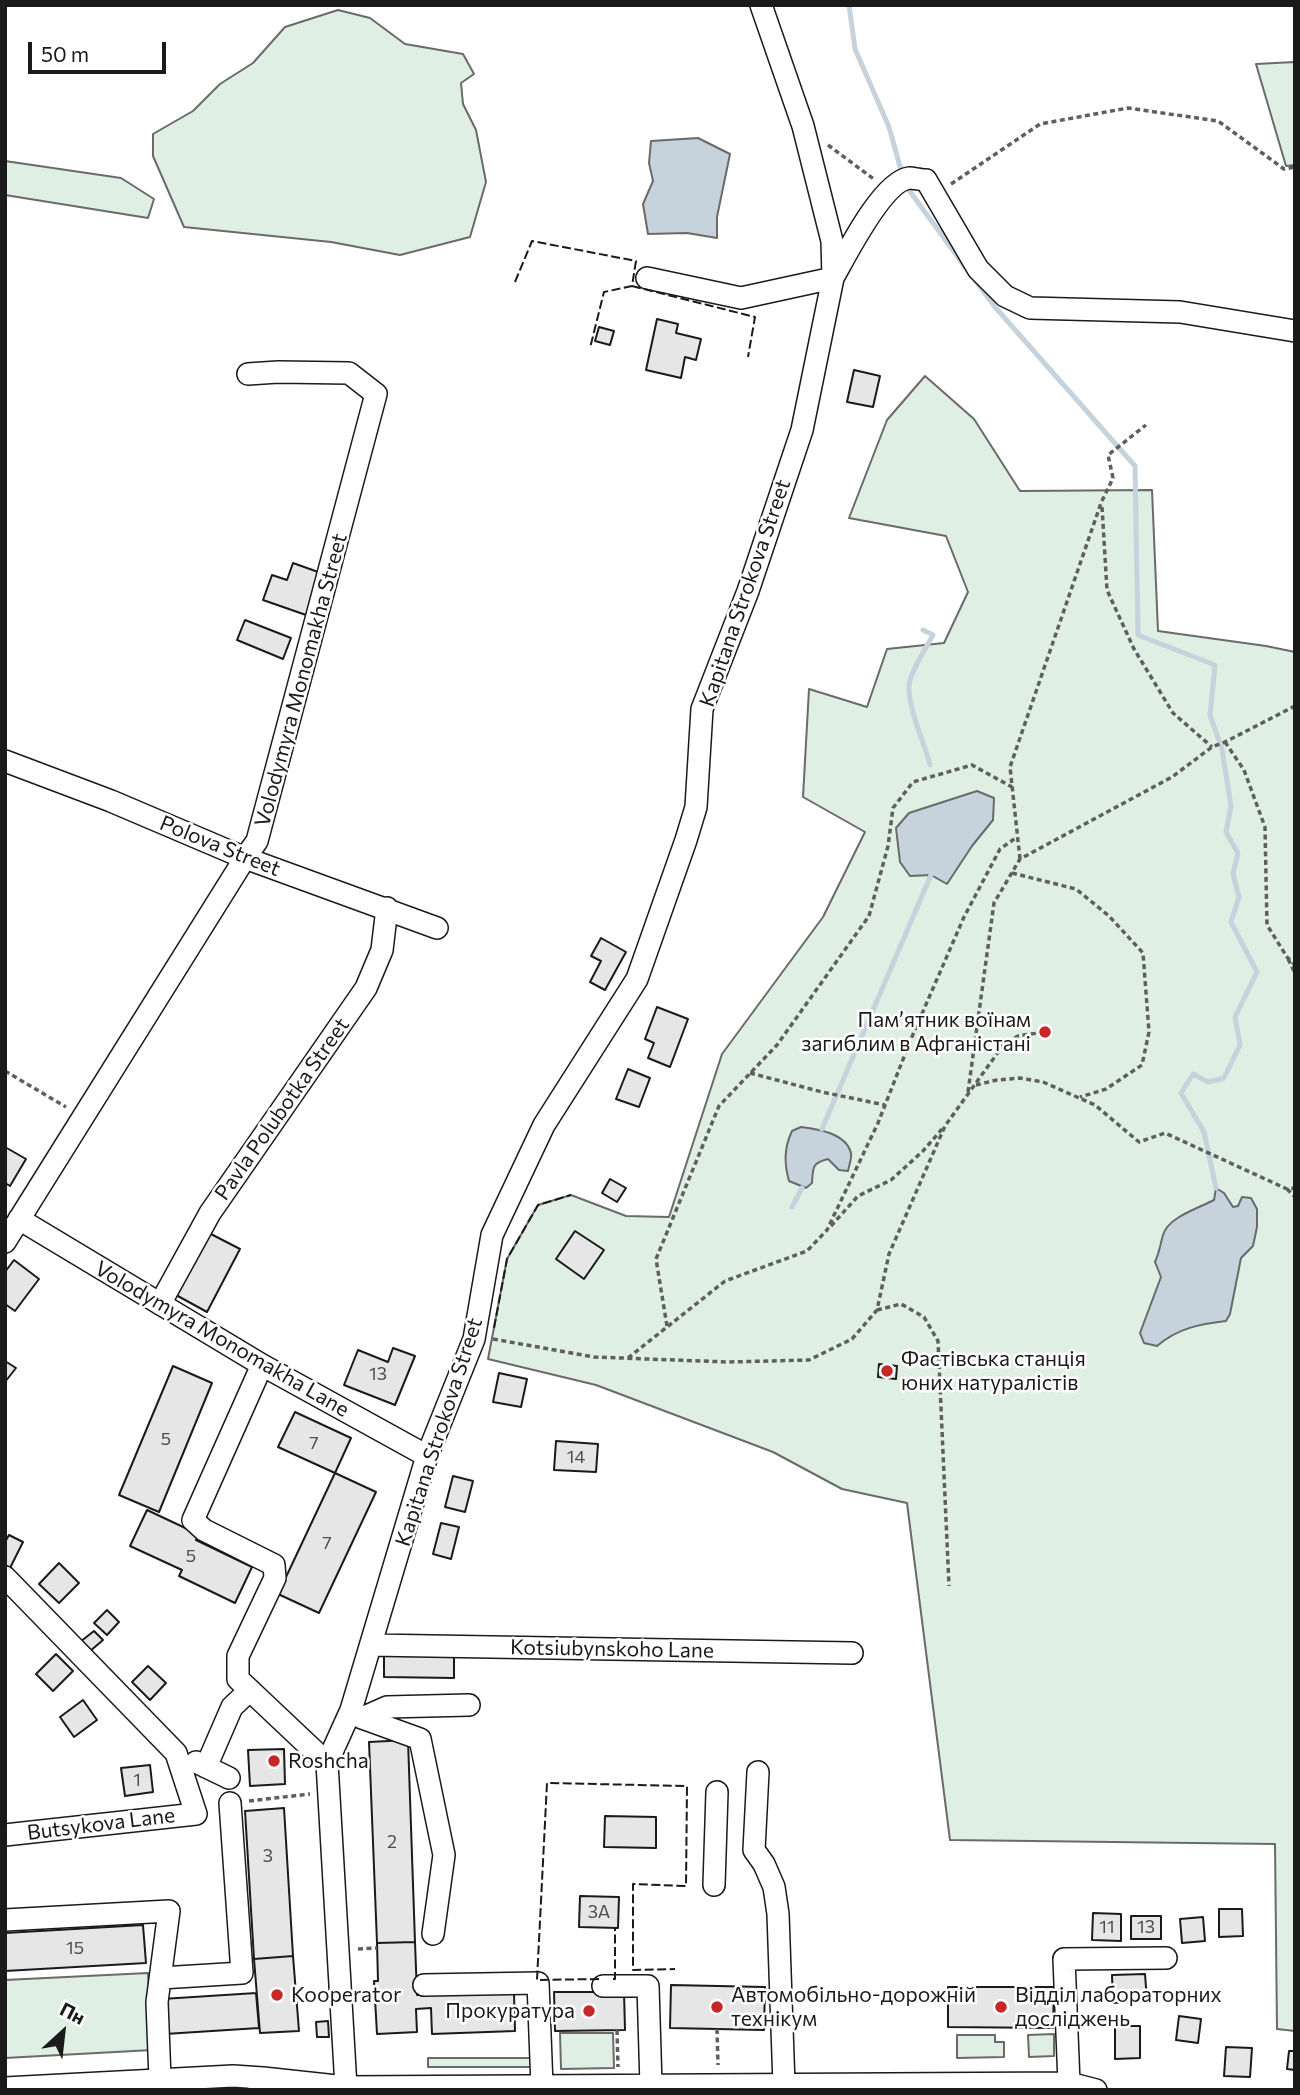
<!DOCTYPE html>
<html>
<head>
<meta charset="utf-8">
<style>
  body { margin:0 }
  #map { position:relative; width:1300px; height:2095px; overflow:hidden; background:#fff; font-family:Commissioner,sans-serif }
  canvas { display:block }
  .frame { position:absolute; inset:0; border:7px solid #1a1a1a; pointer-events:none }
  .north { position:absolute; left:28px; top:1997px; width:70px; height:70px; -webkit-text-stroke:5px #fff; paint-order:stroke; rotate:27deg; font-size:19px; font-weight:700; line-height:28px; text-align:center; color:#1a1a1a }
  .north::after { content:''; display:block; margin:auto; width:24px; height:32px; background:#1a1a1a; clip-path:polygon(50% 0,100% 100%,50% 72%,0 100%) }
  .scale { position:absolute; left:28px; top:42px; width:138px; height:32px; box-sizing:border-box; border:4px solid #1a1a1a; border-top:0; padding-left:9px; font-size:21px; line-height:24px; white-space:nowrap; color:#1a1a1a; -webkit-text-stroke:5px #fff; paint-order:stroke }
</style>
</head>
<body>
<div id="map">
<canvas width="1300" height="2095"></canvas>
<div class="frame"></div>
<div class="north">Пн</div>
<div class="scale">50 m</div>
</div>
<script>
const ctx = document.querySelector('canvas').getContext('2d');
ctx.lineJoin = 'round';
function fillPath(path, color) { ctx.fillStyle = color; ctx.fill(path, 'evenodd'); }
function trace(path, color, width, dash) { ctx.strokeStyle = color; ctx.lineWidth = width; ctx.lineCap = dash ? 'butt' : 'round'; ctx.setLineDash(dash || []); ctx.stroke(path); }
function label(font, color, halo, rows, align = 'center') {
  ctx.font = font + ' Commissioner,sans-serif'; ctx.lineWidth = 5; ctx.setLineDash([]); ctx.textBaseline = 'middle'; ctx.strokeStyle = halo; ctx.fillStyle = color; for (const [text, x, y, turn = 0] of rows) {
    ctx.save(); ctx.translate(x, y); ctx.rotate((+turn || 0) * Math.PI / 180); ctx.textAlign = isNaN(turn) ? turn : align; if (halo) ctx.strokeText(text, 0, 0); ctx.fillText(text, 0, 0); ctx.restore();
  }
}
const green = new Path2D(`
  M338,10L370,18L405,44L463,54L474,74L461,83L463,104L476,130L486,182L470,237L400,255L331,242L184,227L153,156V134L193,111L220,84L253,63L285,27Z
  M1295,62V165L1286,166L1256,64Z
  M5,161L121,178L154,199L148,218L5,195Z
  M925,376L974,419L1020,491L1152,490L1158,631L1266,646L1295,652V2031L1277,2029L1275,1844L950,1840L907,1503L842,1489L773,1452L596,1385L488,1359L507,1259L538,1205L571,1195L626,1216L669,1217L722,1054L823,917L865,832L803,797L809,689L867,707L887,649L944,643L968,592L946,536L849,518L887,420Z
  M148,1973L152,2050L5,2058V1980Z
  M560,2033H613L614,2068L561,2069Z
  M1054,2034V2056L1029,2057L1028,2035Z
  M957,2035H995V2042H1004V2057L957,2058Z
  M428,2058H530L531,2067H428Z`);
const water = new Path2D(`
  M698,138L730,154L717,217V238L687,233L648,234L643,204L653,181L649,163L651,141Z
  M977,791L994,798L993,820L972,846L947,884L931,875L910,876L900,862L896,828L909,813Z
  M801,1127C817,1129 846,1133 851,1153C852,1158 849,1166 848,1171L839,1170L828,1159C812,1163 813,1167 812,1183L806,1188L789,1181C784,1163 784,1148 792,1131Z
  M1216,1188L1224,1193L1233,1207L1238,1206L1242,1197L1251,1198L1257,1209V1227L1253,1246L1241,1258L1230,1314L1226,1321C1200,1324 1178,1328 1157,1346L1144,1343L1140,1333L1161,1277L1155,1262C1160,1251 1160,1245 1163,1235C1168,1217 1199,1208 1214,1200Z`);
const stream = new Path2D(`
  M849,5L855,49L889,127L902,174
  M906,186L965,267
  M975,280L995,307L1135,466L1138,635L1215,665L1210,715L1222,749L1231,806L1226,832L1238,853L1233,874L1239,897L1231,922L1257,972L1235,1017L1240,1045L1224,1078L1208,1082L1193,1074L1181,1093L1204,1132L1216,1188
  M923,630L933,635C926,648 914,666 910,680C904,700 925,744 930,765
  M822,1129L931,875
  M792,1207L802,1188`);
const building = new Path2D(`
  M657,319L678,324L676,333L701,339L696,360L685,357L681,378L646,370Z
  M599,327L614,331L610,345L595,341Z
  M854,370L880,376L873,407L847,402Z
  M293,563L321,573L306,615L263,600L272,575L287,580Z
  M245,620L291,638L283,659L237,640Z
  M601,938L626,952L605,990L590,982L601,961L591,956Z
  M657,1007L688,1019L670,1067L648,1058L654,1043L645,1039Z
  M628,1069L650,1078L639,1107L616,1099Z
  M5,1147L26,1159L10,1186L5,1183Z
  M610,1179L626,1188L617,1202L602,1193Z
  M575,1231L604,1250L584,1279L556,1259Z
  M209,1233L240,1249L207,1312L176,1295Z
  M14,1260L39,1279L15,1311L5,1304V1272Z
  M393,1348L415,1356L395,1405L344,1385L358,1350L388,1362Z
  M5,1361L16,1368L5,1382Z
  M879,1364L897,1366L896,1379L878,1377Z
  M173,1366L212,1383L159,1512L119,1495Z
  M499,1373L527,1379L521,1407L493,1402Z
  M295,1412L351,1438L335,1473L278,1447Z
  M556,1441L598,1444L596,1472L554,1470Z
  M335,1473L376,1492L319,1613L278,1594Z
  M453,1476L473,1481L465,1512L445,1507Z
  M147,1510L198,1534L196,1540L252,1567L235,1603L179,1576L182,1570L130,1546Z
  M441,1523L459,1527L451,1559L433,1554Z
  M9,1535L23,1542L10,1568L5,1565V1542Z
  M59,1563L79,1583L59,1603L39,1584Z
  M107,1610L119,1622L107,1635L94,1623Z
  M94,1631L103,1640L89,1652L80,1642Z
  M384,1651L454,1652V1678L384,1677Z
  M56,1654L73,1671L53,1691L36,1674Z
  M148,1666L166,1683L150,1700L132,1682Z
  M83,1700L97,1720L74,1737L60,1717Z
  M408,1740L415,1942L377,1943L369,1742Z
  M284,1749L285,1784L250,1786L248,1750Z
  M150,1765L153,1792L125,1796L121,1768Z
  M284,1808L293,1956L254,1959L245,1811Z
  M605,1816L656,1817V1848L604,1847Z
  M580,1896L619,1897L618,1928L579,1927Z
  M1219,1909H1242L1243,1936L1219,1937Z
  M1093,1913L1121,1914V1941L1092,1940Z
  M1131,1916H1161V1939H1131Z
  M1203,1917L1205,1941L1182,1943L1180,1919Z
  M143,1925L146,1963L5,1971V1933Z
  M415,1942L417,1995L514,1992L515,2031L432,2034L431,2008L416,2009L417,2032L377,2034L374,1981H378L377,1943Z
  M293,1956L299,2031L260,2033L254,1959Z
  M1145,1974L1147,2001L1113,2003L1112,1975Z
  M671,1985L765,1987L764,2030L670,2028Z
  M948,1987H1054L1053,2028L948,2027Z
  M554,1992H624L625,2030L555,2031Z
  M256,1993L259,2028L165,2034L162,1999Z
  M1179,2016L1201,2019L1198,2043L1176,2040Z
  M328,2021L329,2037H317L316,2022Z
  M1115,2026H1140V2058L1115,2059Z
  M1226,2047L1252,2048L1250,2077L1224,2076Z
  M1289,2051H1295V2070L1287,2069Z`);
const path = new Path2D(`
  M828,145L875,180
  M951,184L1040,124L1128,108L1218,121L1284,169L1295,167
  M1102,507L1107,590L1134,649L1173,713L1212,747
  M1225,742L1244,770L1265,827L1267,925L1287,957L1295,965
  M1020,859L1010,767L1101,503L1113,478L1108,455L1146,425
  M1012,873L1076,889L1109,916L1143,953L1149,1032L1142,1065L1106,1089L1080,1097
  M1288,959L1295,973
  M5,1071L66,1107
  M750,1073L822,1092L885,1105
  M976,1085L997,1080L1020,1078L1043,1082L1095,1105L1139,1142L1165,1133L1287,1189L1295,1188
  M968,1092L994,903L1020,859L1172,777L1212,747L1225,742L1295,706
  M1287,1189L1295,1197
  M831,1226L858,1196L891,1180L923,1151L942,1129
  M877,1310L901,1304L924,1317L938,1341L949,1586
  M667,1326L656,1259L719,1106L777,1045L869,916L888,846L893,808L913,782L972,765L1012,787
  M493,1339L594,1357L728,1362L809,1360L852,1339L877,1310L889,1254L945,1126L1004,1044L1018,1036L1045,1032
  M628,1358L725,1281L807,1251L827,1230L878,1123L911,1039L964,917L1000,849L1017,837
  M249,1801L310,1794
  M358,1949L377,1948
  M717,2029L718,2065
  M617,2030L618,2067`);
const minor = new Path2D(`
  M647,278L741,298L833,278C846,255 882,182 909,178C914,178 921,180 926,180L978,269L1005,296L1030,308L1180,312L1295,331
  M5,761L111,801L245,858L437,928
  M19,1219L262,1365L427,1456
  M5,1242L245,858L257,841L376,394L349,373L278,372L248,374
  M160,1304L210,1213L366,988L382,950L387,908
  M262,1365L193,1520L204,1530L274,1565L275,1578L238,1656V1679L327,1763
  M5,1577L176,1753L196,1814L5,1835
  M371,1645L852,1653
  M351,1710L362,1718L420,1739L444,1855L433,1934
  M362,1718L387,1707L469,1705
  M196,1762L229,1778
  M206,1767L232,1707L250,1690
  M758,1772L754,1850L764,1864L774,1887L778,1914L784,2085
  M714,1885L717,1792
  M5,1920L169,1911L157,2002L160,2079
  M161,1978L242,1973L230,1803
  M424,1985L538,1983L542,2086
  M603,1986H648L651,2085
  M1069,2083L1064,1959L1166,1958
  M5,2088L233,2076L263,2078L275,2083
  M258,2090L263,2078L346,2087L327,1763L351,1710L427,1456L474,1339L492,1235L544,1125L637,979L686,840L696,807L702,709L748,591L802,430L833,278L832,241L803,126L761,5
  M344,2090L346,2087L1069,2083L1096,2090`);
const fence = new Path2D(`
  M515,282L532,241L636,261L632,286L604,292L590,348
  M632,286L755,317L748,357
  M494,1328L507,1259L538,1205L571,1195
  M599,1979L537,1980L547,1783L687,1786L686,1886L633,1884V1970L675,1969
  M613,1979H615V1928`);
const markers = [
  [1045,1032,7,"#c62828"],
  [887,1371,7,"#c62828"],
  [274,1761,7,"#c62828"],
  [277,1995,7,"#c62828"],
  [717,2007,7,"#c62828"],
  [1001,2007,7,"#c62828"],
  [589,2011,7,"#c62828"]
];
const numberNames = [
  ["13",378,1374],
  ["5",166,1439],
  ["7",314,1443],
  ["14",576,1457],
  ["7",327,1543],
  ["5",191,1556],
  ["1",137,1780],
  ["2",392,1842],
  ["3",268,1856],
  ["3А",599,1912],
  ["11",1107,1927],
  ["13",1146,1927],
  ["15",75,1948]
];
const streetNames = [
  ["Kapitana Strokova Street",745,593,-71],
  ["Volodymyra Monomakha Street",301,680,-75],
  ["Polova Street",220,846,22],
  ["Pavla Polubotka Street",282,1109,-55],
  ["Volodymyra Monomakha Lane",222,1339,30],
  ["Kapitana Strokova Street",439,1432,-72],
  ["Kotsiubynskoho Lane",612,1649,1],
  ["Butsykova Lane",101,1824,-7]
];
const poiNames = [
  ["Пам’ятник воїнам",1031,1020,"right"],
  ["загиблим в Афганістані",1031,1044,"right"],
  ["Фастівська станція",901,1359],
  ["юних натуралістів",901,1383],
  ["Roshcha",288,1761],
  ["Kooperator",291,1995],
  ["Автомобільно-дорожній",731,1995],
  ["технікум",731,2019],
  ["Відділ лабораторних",1015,1995],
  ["досліджень",1015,2019],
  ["Прокуратура",575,2011,"right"]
];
fillPath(green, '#e0efe3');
trace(green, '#6a6a6a', 2);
fillPath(water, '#c6d2dc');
trace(water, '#6a6a6a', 2);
trace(stream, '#c6d2dc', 5);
fillPath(building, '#e6e6e6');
trace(building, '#1a1a1a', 2);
trace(minor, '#1a1a1a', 24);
trace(path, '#5f5f5f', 3.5, [5, 3.5]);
trace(minor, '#fff', 21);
trace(fence, '#1a1a1a', 2, [9, 3.5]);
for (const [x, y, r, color] of markers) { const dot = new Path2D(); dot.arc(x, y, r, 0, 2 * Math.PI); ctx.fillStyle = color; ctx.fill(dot); trace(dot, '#fff', 2.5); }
label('18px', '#4d4d4d', null, numberNames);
label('21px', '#1a1a1a', '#fff', streetNames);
label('21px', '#1a1a1a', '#fff', poiNames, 'left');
</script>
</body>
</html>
